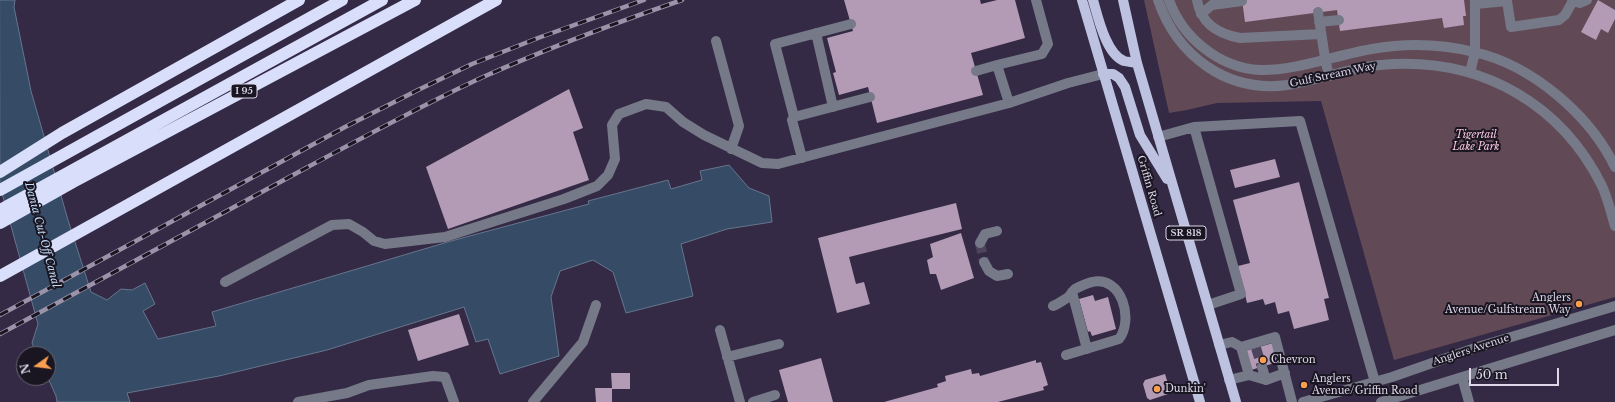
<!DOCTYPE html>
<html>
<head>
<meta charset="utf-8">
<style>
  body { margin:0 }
  #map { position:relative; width:1615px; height:402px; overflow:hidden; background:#342a45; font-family:"Libre Baskerville",serif }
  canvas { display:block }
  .north { position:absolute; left:16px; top:346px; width:40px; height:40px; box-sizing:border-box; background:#191521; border:1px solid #676371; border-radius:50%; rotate:256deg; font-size:11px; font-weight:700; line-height:16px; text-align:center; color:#ddd7e9 }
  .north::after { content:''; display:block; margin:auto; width:14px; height:18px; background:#fa9f50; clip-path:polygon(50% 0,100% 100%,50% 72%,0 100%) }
  .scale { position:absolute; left:1469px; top:368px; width:90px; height:18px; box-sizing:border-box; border:2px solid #ddd7e9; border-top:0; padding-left:5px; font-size:12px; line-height:14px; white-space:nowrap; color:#ddd7e9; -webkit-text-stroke:3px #191521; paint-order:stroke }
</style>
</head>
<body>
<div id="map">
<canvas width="1615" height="402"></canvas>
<div class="north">N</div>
<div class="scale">50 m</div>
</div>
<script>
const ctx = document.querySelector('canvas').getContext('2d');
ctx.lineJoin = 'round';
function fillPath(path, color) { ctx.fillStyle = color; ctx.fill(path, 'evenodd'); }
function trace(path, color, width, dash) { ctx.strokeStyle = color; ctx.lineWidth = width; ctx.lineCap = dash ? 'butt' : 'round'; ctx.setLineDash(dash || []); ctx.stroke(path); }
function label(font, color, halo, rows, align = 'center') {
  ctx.font = font + ' "Libre Baskerville",serif'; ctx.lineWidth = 4; ctx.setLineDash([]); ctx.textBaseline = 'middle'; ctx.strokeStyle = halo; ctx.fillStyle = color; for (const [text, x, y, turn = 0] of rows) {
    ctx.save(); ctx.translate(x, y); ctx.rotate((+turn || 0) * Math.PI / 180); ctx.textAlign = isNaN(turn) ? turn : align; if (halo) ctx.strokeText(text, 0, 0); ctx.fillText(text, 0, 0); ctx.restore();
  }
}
const green = new Path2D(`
  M1144,0H1615V297L1394,360L1321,101L1217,103L1187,110L1169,113Z`);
const water = new Path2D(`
  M0,0H15L14,7L31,91L68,220L91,292L107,300L121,289L132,290L145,283L155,304L143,311L158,339L216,326L212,312L451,241L589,204L588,201L668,180L671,189L702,180L700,171L729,165L749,188L769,196L772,222L727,229L681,244L693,296L626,313L613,272L593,260L560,271L551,297L559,356L500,374L488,339L476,342L464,307L327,350L219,376L127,393L130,402H57L56,396L48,378V354H37L32,343L38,324L0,186Z`);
const building = new Path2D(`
  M844,0H980L981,4L997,0H1015L1025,38L971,53L983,95L877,123L868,87L839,95L833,73L836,72L827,38L853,31Z
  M1242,0H1464L1466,16H1463L1464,25L1444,28L1442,18L1340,31L1337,10L1245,22Z
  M1598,0L1615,10V19L1608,33L1601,29L1596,40L1581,32Z
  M569,89L583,128L573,132L589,180L448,229L426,167Z
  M1275,159L1280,177L1235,188L1230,170Z
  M1299,182L1329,298L1324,299L1329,320L1294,329L1289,311L1278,314L1275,302L1265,305L1263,299L1247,303L1238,266L1250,263L1233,200Z
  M956,203L962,229L849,257L856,284L864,282L870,304L837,313L818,238Z
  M961,233L974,278L941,290L936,274H930L927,260L933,257L930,244Z
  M1093,295L1095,301L1108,297L1116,329L1092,336L1090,331L1088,332L1079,299Z
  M459,314L469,345L418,361L408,330Z
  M1273,343L1278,362L1251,370L1245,351Z
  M821,358L833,402H788L779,370Z
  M1036,360V363L1041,362L1048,385L1043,387L1044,390L998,402H884L938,387L937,384L946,381L945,376L971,369L972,374L979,373L980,376Z
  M611,373H630V389H612V402H596L595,388H612Z
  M1165,374L1171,393L1150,400L1147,398L1143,384L1145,380Z`);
const minorTunnel = new Path2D(`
  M980,243L984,262
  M1256,348L1262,367`);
const minor = new Path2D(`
  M1158,0C1177,56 1227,93 1287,85C1323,79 1357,65 1394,64C1484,60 1562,105 1602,186C1608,199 1611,213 1615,226
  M1169,0C1182,37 1219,68 1260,70C1295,71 1336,55 1372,49C1406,43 1441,44 1474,52C1532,65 1590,115 1615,167
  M1197,0C1201,24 1218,34 1240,38L1321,34
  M1572,0L1580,3L1587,0
  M1476,4L1507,1L1511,27L1559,20L1565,15L1573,1
  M1318,12L1325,58L1329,76
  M1201,14L1212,5L1242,1
  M1319,22L1339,20
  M851,24L775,44L794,117L870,97
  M816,33L833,107
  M716,41L739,126L731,149
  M976,71L997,65
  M1470,73L1475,52V0
  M1009,103L997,65L1042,54L1048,44L1036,0
  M794,117L792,120L802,158
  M1194,127L1241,294L1208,305
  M1158,137L1194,127L1300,121L1375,382
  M980,243L985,234L997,231
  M984,262L989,271L997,276L1008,274
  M225,282L332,225L349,224L363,232L374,241L385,244L445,237L564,199L597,186L608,175L615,159L612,125L619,114L646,104L666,107L683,122L704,135L762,163L778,164L1009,103L1068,83L1103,74
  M1072,292L1087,349
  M1053,306C1058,304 1062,301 1067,298C1070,296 1072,292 1075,289C1079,287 1087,283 1092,282C1122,275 1134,320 1119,339L1066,355
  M720,330L740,402
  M1219,345L1232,342L1241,347
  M727,357L779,344
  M1262,367L1266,380
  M1249,375L1266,380L1285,373
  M1462,377L1469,402
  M1229,380L1249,375L1241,347L1275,337L1292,402
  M298,402L347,393L369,385L433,376L445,377L454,402
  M533,402L583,342L596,305
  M753,402L775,395
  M1303,402L1392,377L1481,346L1615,306
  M1381,402L1615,330`);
const major = new Path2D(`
  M1082,0L1200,402
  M1093,0C1098,17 1106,54 1124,61C1128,62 1133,62 1137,63
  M1123,0L1137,63L1236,402
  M1103,74H1113L1119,78L1125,87L1140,135L1167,179`);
const highway = new Path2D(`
  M0,172L62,133L299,0
  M0,190L342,0
  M0,210L382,0
  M0,223L73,182L415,0
  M0,276L496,0`);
const rail = new Path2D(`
  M0,315L345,127L418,90L472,64L538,38L644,0
  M0,334C102,279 204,223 306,168C364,137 422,105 483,77C548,48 615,23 682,0`);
const markers = [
  [1579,304,4,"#fa9f50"],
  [1263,360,4,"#fa9f50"],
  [1304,385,4,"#fa9f50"],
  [1157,389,4,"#fa9f50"]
];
const shields = [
  [244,91,26],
  [1186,233,40]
];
const shieldNames = [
  ["I 95",244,91],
  ["SR 818",1186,233]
];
const streetNames = [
  ["Gulf Stream Way",1333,75,-12],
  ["Griffin Road",1149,186,74],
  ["Anglers Avenue",1471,350,-18]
];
const parkNames = [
  ["Tigertail",1476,135],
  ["Lake Park",1476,147]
];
const poiNames = [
  ["Anglers",1571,298,"right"],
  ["Avenue/Gulfstream Way",1571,310,"right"],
  ["Chevron",1271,360],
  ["Anglers",1312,379],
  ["Avenue/Griffin Road",1312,391],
  ["Dunkin'",1165,389]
];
const waterNames = [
  ["Dania Cut-Off Canal",42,235,75]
];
fillPath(green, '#624956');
fillPath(water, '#354b66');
trace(water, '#67758d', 1);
fillPath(building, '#b39ab5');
trace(minorTunnel, '#4d445e', 10, [10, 5]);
trace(minor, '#767987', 10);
trace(major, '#bcc2df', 10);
trace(highway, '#d9dffb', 12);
trace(rail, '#9b93a9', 4.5);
trace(rail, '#191521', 3, [9]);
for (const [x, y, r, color] of markers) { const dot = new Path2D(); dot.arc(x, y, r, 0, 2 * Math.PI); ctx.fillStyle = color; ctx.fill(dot); trace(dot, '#191521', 1.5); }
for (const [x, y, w] of shields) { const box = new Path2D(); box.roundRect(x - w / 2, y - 7, w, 14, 3); ctx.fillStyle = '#191521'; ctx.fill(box); trace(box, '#ddd7e9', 1); }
label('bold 9px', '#ddd7e9', null, shieldNames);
label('10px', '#ddd7e9', '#191521', streetNames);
label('italic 10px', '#fdc9e2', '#191521', parkNames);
label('10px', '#ddd7e9', '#191521', poiNames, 'left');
label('italic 11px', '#c2dbf9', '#191521', waterNames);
</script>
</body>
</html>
